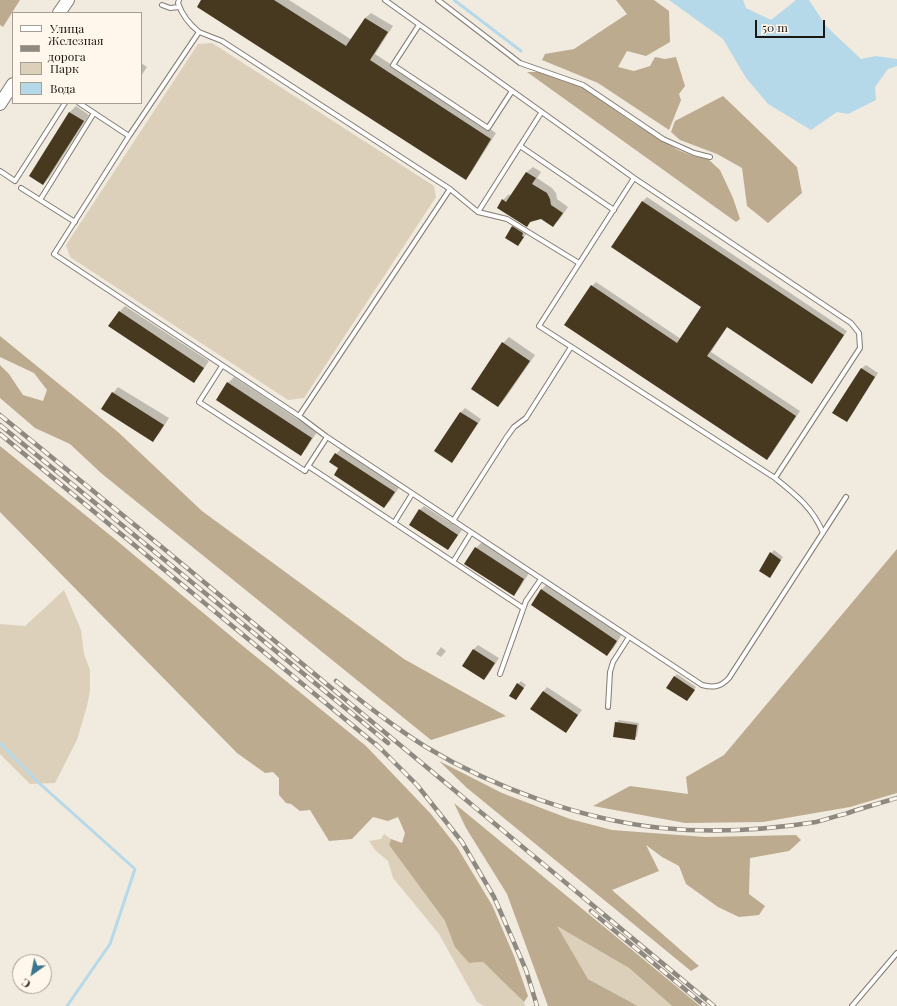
<!DOCTYPE html>
<html>
<head>
<meta charset="utf-8">
<style>
  body { margin:0 }
  #map { position:relative; width:897px; height:1006px; overflow:hidden; background:#f1eade; font-family:"Playfair Display",serif }
  canvas { display:block }
  .legend { position:absolute; left:12px; top:12px; width:130px; height:92px; box-sizing:border-box; background:#fff7eb; border:1px solid #a49e95; margin:0; padding:5px 7px; list-style:none; font-size:12px; color:#1b1814 }
  .legend li { display:flex; align-items:center; gap:8px; height:20px }
  .legend b { width:20px; border:1px solid #a49e95 }
  .north { position:absolute; left:12px; top:954px; width:40px; height:40px; box-sizing:border-box; background:#fff7eb; border:1px solid #a49e95; border-radius:50%; rotate:213deg; font-size:11px; font-weight:700; line-height:16px; text-align:center; color:#1b1814 }
  .north::after { content:''; display:block; margin:auto; width:14px; height:18px; background:#3b768e; clip-path:polygon(50% 0,100% 100%,50% 72%,0 100%) }
  .scale { position:absolute; left:755px; top:20px; width:70px; height:18px; box-sizing:border-box; border:2px solid #1b1814; border-top:0; padding-left:5px; font-size:12px; line-height:14px; white-space:nowrap; color:#1b1814; -webkit-text-stroke:3px #fff7eb; paint-order:stroke }
</style>
</head>
<body>
<div id="map">
<canvas width="897" height="1006"></canvas>
<ul class="legend">
<li><b style="height:5px;background:#fff"></b>Улица</li>
<li><b style="height:5px;background:#8e8981"></b>Железная дорога</li>
<li><b style="height:11px;background:#ddd0ba"></b>Парк</li>
<li><b style="height:11px;background:#b6d9ea"></b>Вода</li>
</ul>
<div class="north">С</div>
<div class="scale">50 m</div>
</div>
<script>
const ctx = document.querySelector('canvas').getContext('2d');
ctx.lineJoin = 'round';
function fillPath(path, color) { ctx.fillStyle = color; ctx.fill(path, 'evenodd'); }
function trace(path, color, width, dash) { ctx.strokeStyle = color; ctx.lineWidth = width; ctx.lineCap = dash ? 'butt' : 'round'; ctx.setLineDash(dash || []); ctx.stroke(path); }
const green = new Path2D(`
  M212,43L434,186L436,197L304,398L288,400L70,257L66,245L198,44Z
  M64,590L81,630L84,654L90,670V691L87,706L77,740L55,783L30,784L0,754V624L25,626Z
  M384,834L391,839L389,845L445,921L456,947L469,963L483,962L524,1002L525,1006H484L477,1002L439,934L393,878L388,861L375,850L369,841L381,839Z
  M556,925L629,968L672,1006H638L588,979Z`);
const forest = new Path2D(`
  M0,0H20L3,27L0,25Z
  M616,0H654L669,11L670,42L646,56L627,51L618,67L634,71L650,66L655,57L665,59L676,57L685,86L679,94L681,100L669,130L598,83L542,60L545,54L574,49L627,14Z
  M527,72H541L581,86L632,122L678,150L693,156L708,159L720,170L733,198L740,219L736,222Z
  M723,96L797,167L802,193L768,223L747,206L742,168L717,154L680,140L671,132L675,121Z
  M0,336L118,432L202,511L404,659L506,716L431,740L101,473L70,444L35,428L0,398V365L9,374L23,395L43,401L47,390L34,373L0,357Z
  M0,446L116,540L238,642L366,746L431,814L457,847L492,905L514,956L528,996L524,1002L483,962L469,963L455,947L445,921L389,845L391,839L402,843L405,833L398,817L388,821L373,817L352,839L329,841L310,810L300,811L291,804L286,803L279,795V778L273,772L265,773L237,753L0,512Z
  M897,549V793L850,807L763,822L685,823L593,806L630,786L688,794L686,777L724,755Z
  M439,761L502,793L570,819L612,830L705,837L796,835L801,840L789,851L750,858L749,894L765,906L759,915L739,917L718,907L686,884L679,866L662,857L646,845L659,871L612,890L699,966L691,971L467,788Z
  M454,803L700,1006H672L629,968L557,926L588,979L638,1006H548L507,894L466,828Z`);
const water = new Path2D(`
  M669,0H743L746,8L771,20L796,0H809L826,26L861,59L876,56L897,59V66L888,69L875,87L876,100L848,114L837,112L811,130L768,104L746,78L723,39Z`);
const shadow = new Path2D(`
  M203,0H289L352,40L365,18L371,13L393,26L375,54L496,133L471,173L465,179Z
  M141,63L147,67L141,76Z
  M76,106L89,115L49,178L43,184L30,175L70,112Z
  M533,167L541,172L537,178L552,188L556,193L557,199L568,207L559,220L553,226L541,218L532,221L527,226L503,200L509,194L511,196L527,172Z
  M647,197L847,331L816,378L727,327L711,352L800,411L771,455L767,459L592,286L596,282L681,339L702,307L642,202Z
  M516,224L525,230L523,233L526,234L518,245L513,227Z
  M125,306L209,361L199,376L193,382L120,311Z
  M509,337L535,355L504,400L498,406L503,343Z
  M866,365L878,373L851,416L846,421L861,369Z
  M234,377L317,432L306,449L300,454L228,383Z
  M118,387L169,418L159,434L153,440L113,393Z
  M465,408L481,419L456,457L452,461L436,450L461,412Z
  M342,448L400,486L390,501L384,507L340,468L336,454Z
  M424,506L462,530L448,549L420,510Z
  M482,542L529,573L519,589L514,595L476,548Z
  M774,550L783,557L770,577L766,560Z
  M547,584L622,634L613,649L607,654L541,590Z
  M478,645L499,658L488,675L484,679L463,666L474,649Z
  M441,647L446,651L441,657L436,654Z
  M677,674L696,687L690,697L674,677Z
  M521,681L526,685L518,696V684Z
  M547,687L582,710L566,731L543,692Z
  M619,720L639,723L637,736L634,739L616,723Z`);
const stream = new Path2D(`
  M454,0L521,51
  M0,743L39,783L135,869L110,944L67,1006`);
const building = new Path2D(`
  M201,0H274L346,46L365,18L388,32L370,60L491,139L466,180L197,7Z
  M69,112L84,121L43,185L29,176Z
  M526,172L536,178L532,184L547,193L550,199L551,205L563,213L553,227L541,219L530,222L527,227L497,208L502,199L506,202Z
  M642,201L844,335L812,384L727,327L707,356L796,416L767,460L564,325L591,285L677,343L701,307L611,247Z
  M512,226L523,233L522,236L524,237L518,246L505,238Z
  M119,311L204,368L194,383L108,326Z
  M502,342L530,361L498,407L471,389Z
  M861,368L875,377L847,422L832,413Z
  M227,382L312,438L301,456L216,400Z
  M112,392L164,425L153,442L101,409Z
  M460,412L478,423L452,463L434,451Z
  M335,453L395,492L384,508L334,475L338,468L329,462Z
  M419,509L458,535L448,550L409,525Z
  M475,547L524,579L514,596L464,564Z
  M770,552L781,560L770,578L759,571Z
  M541,589L617,641L607,656L531,605Z
  M473,649L495,663L484,680L462,666Z
  M674,676L695,690L687,701L666,688Z
  M517,683L524,688L516,700L509,696Z
  M543,691L578,715L566,733L530,709Z
  M615,722L637,725L635,740L613,737Z`);
const lane = new Path2D(`
  M179,0L178,3C182,15 189,24 199,32
  M385,0L634,178L851,323L859,333L860,348L775,478
  M438,0L520,63L583,85L663,139L694,153L710,157
  M162,5L170,8L179,7
  M419,25L393,65L488,128L512,91
  M79,103L129,136L199,32L222,41L450,189L478,212L541,113
  M129,136L54,254L299,416L327,437L702,685C713,688 721,687 729,678L846,497
  M520,146L614,210
  M0,171L15,181L65,103
  M634,178L539,326L775,478C795,494 813,508 823,533
  M21,188L75,222
  M40,200L94,113
  M478,212L507,219L579,263
  M222,366L199,402L305,471L327,437
  M299,416L450,189
  M308,466L523,608
  M453,521L506,438L514,427L526,418L571,347
  M394,523L412,494
  M453,562L471,533
  M500,674L526,601L541,579
  M608,707L610,672L613,662L629,637
  M852,1006L897,953`);
const secondary = new Path2D(`
  M59,13L68,0
  M0,104L13,84`);
const rail = new Path2D(`
  M0,415L163,548L714,1006
  M0,425L388,743
  M0,434L380,748
  M336,681C365,704 394,727 426,747C494,788 583,820 662,828C712,833 766,830 816,822C825,820 835,816 845,814C862,808 880,803 897,798
  M376,744L417,785L462,842L494,897L526,970L537,1006
  M591,911L705,1006`);
fillPath(green, '#ddd0ba');
fillPath(forest, '#bdab8f');
fillPath(water, '#b6d9ea');
fillPath(shadow, '#0003');
trace(stream, '#b6d9ea', 3);
fillPath(building, '#47391f');
trace(lane, '#837c72', 6);
trace(secondary, '#837c72', 14);
trace(lane, '#fff', 4);
trace(secondary, '#fff', 12);
trace(rail, '#8e8981', 4.5);
trace(rail, '#fff7eb', 3, [9]);
</script>
</body>
</html>
